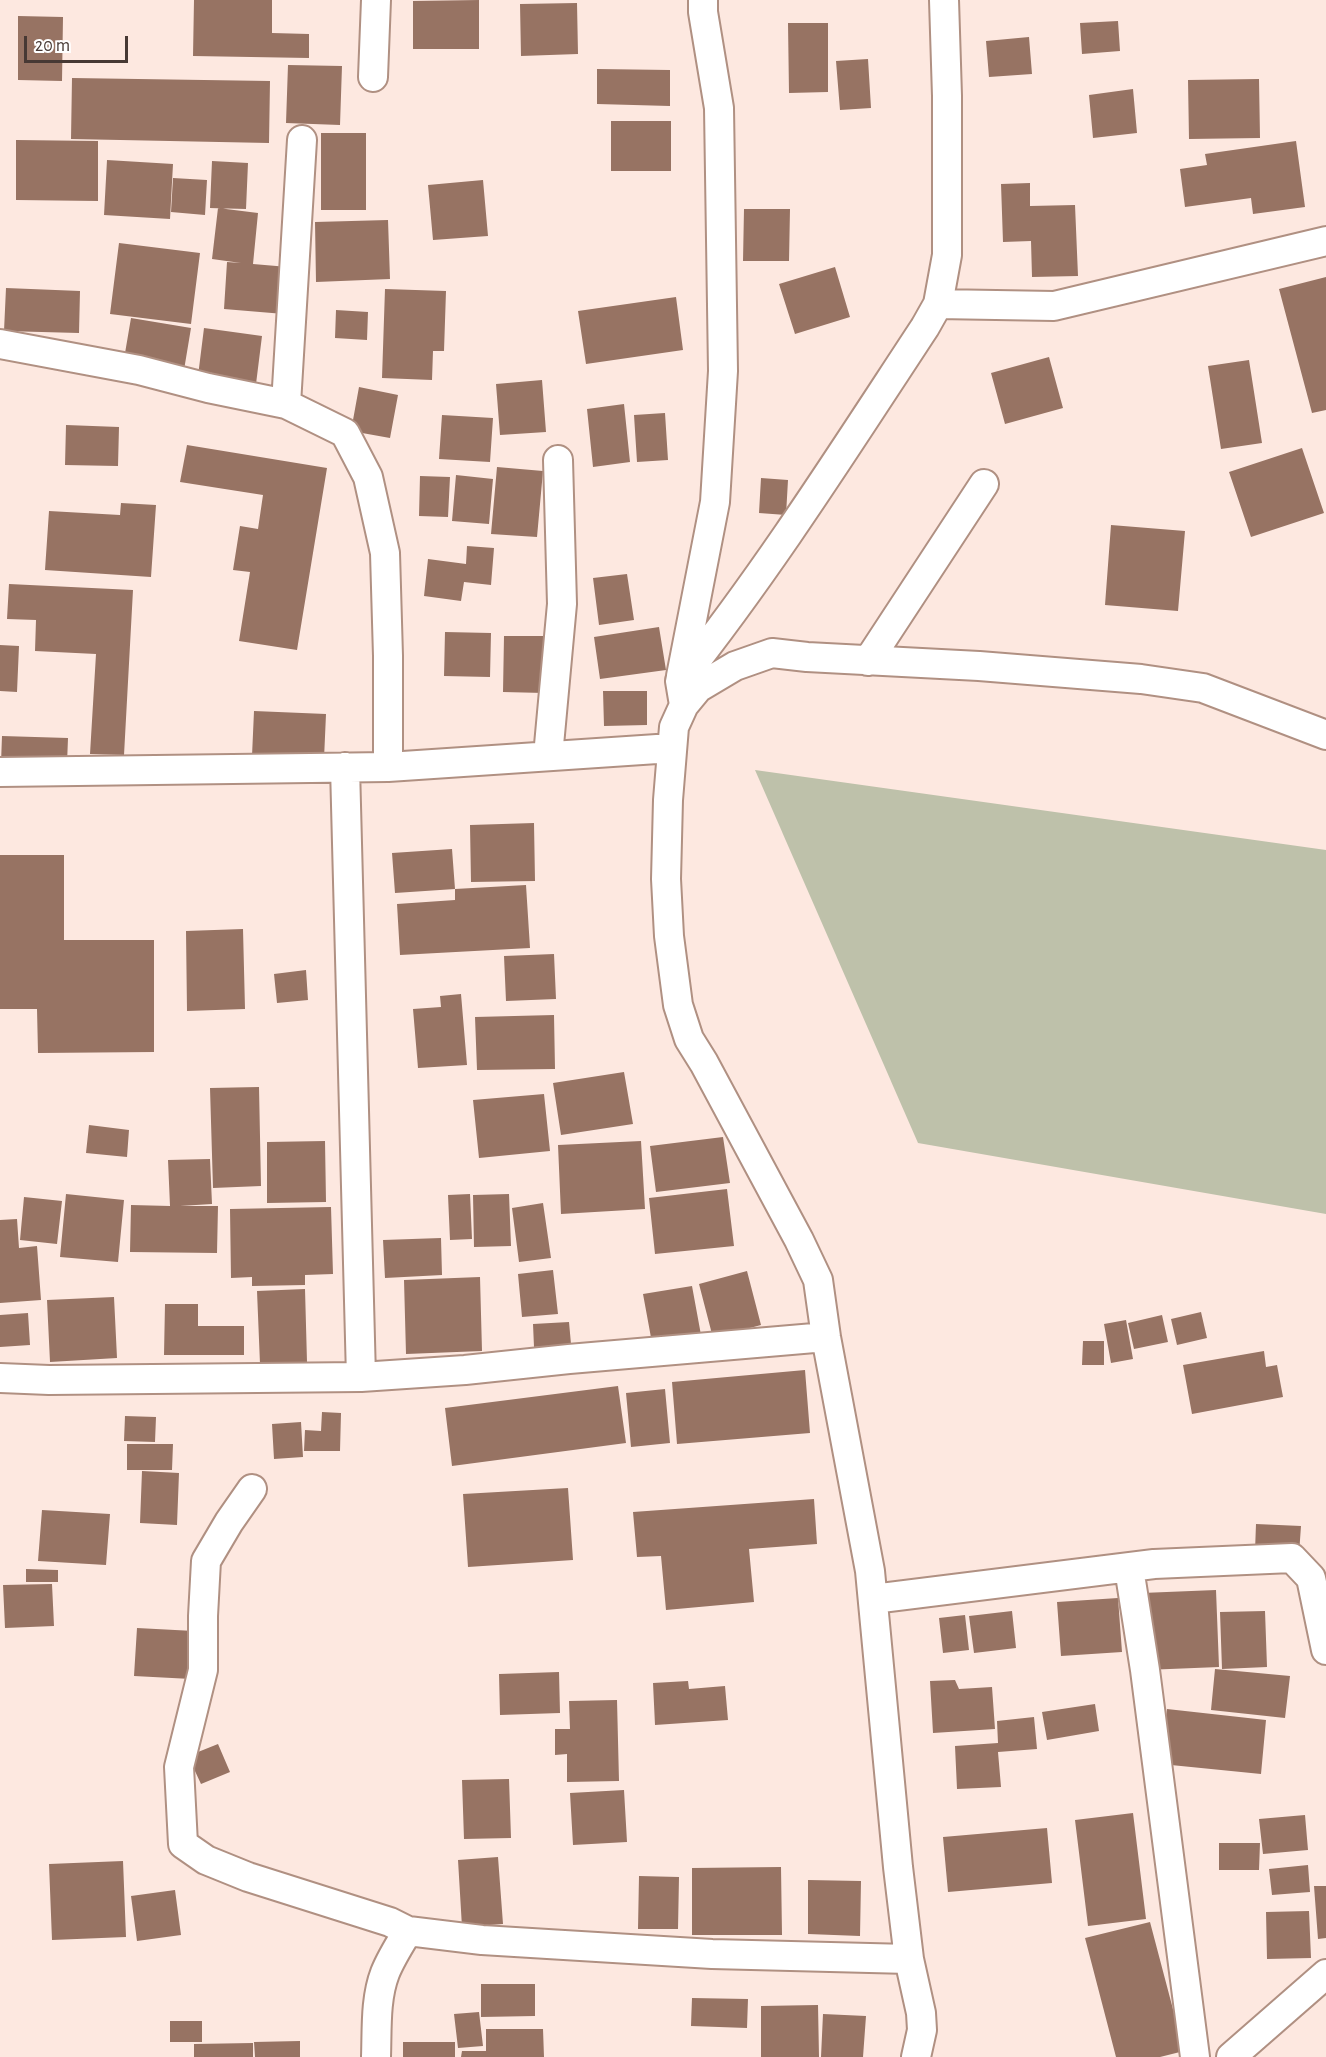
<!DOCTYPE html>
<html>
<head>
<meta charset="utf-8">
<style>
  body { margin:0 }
  #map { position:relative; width:1326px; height:2057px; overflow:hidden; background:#fde8e0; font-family:"Alegreya Sans",sans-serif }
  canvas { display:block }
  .scale { position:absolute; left:24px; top:36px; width:104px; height:27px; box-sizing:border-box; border:3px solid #473934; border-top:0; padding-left:8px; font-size:18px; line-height:21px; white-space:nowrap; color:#473934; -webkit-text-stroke:4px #fff; paint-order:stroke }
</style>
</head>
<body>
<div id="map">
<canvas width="1326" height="2057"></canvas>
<div class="scale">20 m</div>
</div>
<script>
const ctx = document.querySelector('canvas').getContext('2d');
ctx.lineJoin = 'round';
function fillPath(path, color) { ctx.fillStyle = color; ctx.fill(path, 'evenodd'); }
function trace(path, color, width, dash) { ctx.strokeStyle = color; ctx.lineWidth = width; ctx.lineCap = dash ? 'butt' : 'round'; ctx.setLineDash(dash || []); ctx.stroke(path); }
const green = new Path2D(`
  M755,770L1326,850V1214L918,1143Z`);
const building = new Path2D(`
  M194,0H272V33L309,34V58L193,56Z
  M479,0V49H413V1Z
  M577,3L578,54L521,56L520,4Z
  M18,16L63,17L62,81L18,80Z
  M1118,21L1120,51L1082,54L1080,23Z
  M788,23H828V92L789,93Z
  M1029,37L1032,74L989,77L986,41Z
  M868,59L871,108L840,110L836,61Z
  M288,65L342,66L340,125L286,123Z
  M597,69L670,70V106L597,104Z
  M72,78L270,81L269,143L71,139Z
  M1259,79L1260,138L1189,139L1188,80Z
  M1133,89L1137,133L1093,138L1089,95Z
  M611,121H671V171H611Z
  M321,133H366V210H321Z
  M16,140L98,141V201L16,200Z
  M1296,141L1305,207L1253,214L1251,198L1185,207L1180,169L1207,165L1205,154Z
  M107,160L173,164L170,219L104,215Z
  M212,161L248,163L246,209L210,208Z
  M173,178L207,180L205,215L171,212Z
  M483,180L488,236L433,240L428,185Z
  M1030,183V206L1075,205L1078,276L1032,277L1031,241L1003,242L1001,184Z
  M218,208L258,213L253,264L288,267L284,314L224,309L227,262L241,263L212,259Z
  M744,209H790L789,261H743Z
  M388,220L390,279L316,282L315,222Z
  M119,243L200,253L191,324L110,314Z
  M835,267L850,317L795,334L779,284Z
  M1326,277V410L1312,413L1279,289Z
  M6,288L80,291L79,333L4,331Z
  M385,289L446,291L444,351H433L432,380L382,378Z
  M676,297L683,350L586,364L578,311Z
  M336,310L368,312L367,340L335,338Z
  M131,318L191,328L184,370L124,359Z
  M204,328L262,336L256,384L198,376Z
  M1049,357L1063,408L1005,424L991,373Z
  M1249,360L1262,443L1221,449L1208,366Z
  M542,380L546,432L500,435L496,384Z
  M359,387L398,395L390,438L351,431Z
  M624,404L630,462L593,467L587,409Z
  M665,413L668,460L637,462L634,415Z
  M442,415L493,418L490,462L439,459Z
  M66,425L119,427L118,466L65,465Z
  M187,445L327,468L297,650L239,641L250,572L233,570L240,526L258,529L263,495L180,482Z
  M1302,448L1324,513L1251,537L1229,472Z
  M497,467L543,471L537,537L491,534Z
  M456,475L493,479L489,524L452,521Z
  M420,476L450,477L448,517L419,516Z
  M761,478L788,480L786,515L759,513Z
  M121,503L156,505L151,577L45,570L49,511L120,515Z
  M1111,525L1185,531L1178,611L1105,605Z
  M467,546L494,548L491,585L464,582L461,601L424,596L428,559L466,564Z
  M627,574L634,620L599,625L593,578Z
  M9,584L133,590L124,755L90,754L96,654L35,651L36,620L7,619Z
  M659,627L666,670L600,679L594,637Z
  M445,632L491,633L490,677L444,676Z
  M504,636H545L544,693L503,692Z
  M0,645L19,646L17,692L0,691Z
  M603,691H647V725L604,726Z
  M254,711L326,714L324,759L252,756Z
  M2,736L68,738L67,764L1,763Z
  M534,823L535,881L471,882L470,825Z
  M452,849L455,889L395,893L392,853Z
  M0,855H64V940H154V1052L38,1053L37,1009H0Z
  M526,885L530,948L400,955L397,904L455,900V889Z
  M243,929L245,1009L187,1011L186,931Z
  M554,954L556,999L506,1001L504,956Z
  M306,970L308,1000L277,1003L274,974Z
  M461,994L467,1065L418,1068L413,1009L441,1007L440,996Z
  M554,1015L555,1069L477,1070L475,1017Z
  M624,1072L633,1124L561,1135L553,1083Z
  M259,1087L261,1186L213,1188L210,1088Z
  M544,1094L550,1151L479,1158L473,1100Z
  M89,1125L129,1130L127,1157L86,1153Z
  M723,1137L730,1183L656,1192L650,1146Z
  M325,1141L326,1202L267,1203V1142Z
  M641,1141L645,1209L561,1214L558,1145Z
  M210,1159L212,1204L180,1206H218L217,1253L130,1252L131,1205L170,1206L168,1160Z
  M727,1189L734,1246L655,1254L649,1198Z
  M66,1194L124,1200L118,1262L60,1257Z
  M470,1194L472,1239L450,1240L448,1195Z
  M509,1194L511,1246L474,1247L473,1195Z
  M24,1197L62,1201L57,1244L20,1240Z
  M543,1203L551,1258L519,1262L512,1208Z
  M331,1207L333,1274L305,1275V1285L252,1286V1277L231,1278L230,1209Z
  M17,1219L19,1248L37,1246L41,1300L0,1303V1220Z
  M441,1238L442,1275L385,1278L383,1240Z
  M553,1270L558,1314L522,1317L518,1274Z
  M747,1271L761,1325L713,1338L699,1284Z
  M480,1277L482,1351L406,1354L404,1280Z
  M692,1286L701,1335L652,1343L643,1294Z
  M305,1289L307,1362L260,1364L257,1291Z
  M114,1297L117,1358L50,1362L47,1300Z
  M165,1304H198V1326H244V1355H164Z
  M1201,1312L1207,1338L1177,1345L1171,1319Z
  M28,1313L30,1345L0,1347V1315Z
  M1162,1315L1168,1342L1134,1349L1128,1323Z
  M1126,1320L1133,1359L1111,1363L1104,1324Z
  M569,1322L571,1344L534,1347L533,1324Z
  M1083,1341H1104V1365H1082Z
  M1264,1351L1266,1367L1277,1365L1283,1397L1192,1414L1183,1365Z
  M805,1370L810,1433L677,1444L672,1382Z
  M618,1386L626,1443L452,1466L445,1408Z
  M665,1389L670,1443L631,1447L626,1393Z
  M322,1412L341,1413L340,1451H304L305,1430L321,1431Z
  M125,1416L156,1417L155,1442L124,1441Z
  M301,1422L303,1457L274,1459L272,1424Z
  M127,1444H173L172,1470H127Z
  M142,1471L179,1473L177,1525L140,1523Z
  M568,1488L573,1560L468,1567L463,1494Z
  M814,1499L817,1544L749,1549L754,1602L666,1610L661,1556L637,1557L633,1512Z
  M42,1510L110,1514L106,1565L38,1561Z
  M1256,1524L1301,1526L1299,1554L1255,1551Z
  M26,1569L58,1570V1582H26Z
  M52,1584L54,1626L5,1628L3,1585Z
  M1216,1590L1219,1667L1145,1670L1142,1593Z
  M1118,1598L1122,1652L1061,1656L1057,1602Z
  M1012,1611L1016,1648L974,1653L969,1616Z
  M1265,1611L1267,1667L1222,1669L1220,1612Z
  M965,1615L969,1650L943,1653L939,1618Z
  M137,1628L194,1631L191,1679L134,1676Z
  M1215,1669L1290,1676L1285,1718L1211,1710Z
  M559,1672L560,1713L500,1715L499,1674Z
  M955,1680L959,1689L992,1687L995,1729L933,1733L930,1681Z
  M688,1681L689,1689L725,1686L728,1720L655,1725L653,1683Z
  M617,1700L619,1781L567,1782V1754L555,1755V1729H570L569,1701Z
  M1095,1704L1099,1731L1047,1740L1042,1712Z
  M1167,1709L1266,1720L1261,1774L1161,1764Z
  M1034,1717L1037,1749L998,1752L1001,1787L957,1789L955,1746L998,1743L997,1721Z
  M218,1744L230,1772L201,1784L188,1756Z
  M509,1779L511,1838L464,1839L462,1780Z
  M624,1790L627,1842L573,1845L570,1793Z
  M1133,1813L1146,1919L1088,1926L1075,1820Z
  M1305,1815L1308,1850L1263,1854L1259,1819Z
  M1047,1828L1052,1883L948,1892L943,1837Z
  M1219,1843H1260L1259,1870H1219Z
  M498,1857L503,1924L462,1927L458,1860Z
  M123,1861L126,1937L52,1940L49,1864Z
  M1308,1865L1310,1892L1272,1895L1269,1869Z
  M781,1867L782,1935H692V1868Z
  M639,1876L679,1877L678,1929H638Z
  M808,1880L861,1881L860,1936L808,1934Z
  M1314,1886H1326V1938L1318,1939Z
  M175,1890L181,1935L137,1941L131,1896Z
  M1309,1911L1311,1958L1267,1959L1266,1912Z
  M1150,1922L1184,2051L1160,2057H1116L1085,1938Z
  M481,1984H535V2016L481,2017Z
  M692,1998L748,1999L747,2028L691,2026Z
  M818,2005L819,2057H761V2006Z
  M479,2012L483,2046L458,2048L454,2014Z
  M823,2014L866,2016L863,2057H821Z
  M170,2021H202V2042H170Z
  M486,2029H543L544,2057H461L462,2051H486Z
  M300,2041V2057H255L254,2042Z
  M403,2042H455V2057H403Z
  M253,2043V2057H194V2044Z`);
const street = new Path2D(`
  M373,77L376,0
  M938,304L1054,306L1326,241
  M0,344L139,370L208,388L286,404L345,433L368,477L385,553L388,656V767
  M286,404L302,140
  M868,661L984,484
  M681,676L715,502L723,371L719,108L703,12V0
  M684,705L680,681C769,569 846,447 925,327L938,304L947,255V96L944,0
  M548,756L562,604L558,460
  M345,767L361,1377
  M0,772L388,767L672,748
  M0,1378L49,1380L361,1377L465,1370L569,1359L826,1337
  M252,1489L229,1522L206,1561L203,1616V1670L179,1767L183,1844L206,1860L248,1877L390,1922L408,1931L482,1940L712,1954L909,1959
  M1129,1568L1145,1670L1195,2057
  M873,1599L1154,1564L1292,1558L1311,1578L1326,1650
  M376,2057C377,2030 375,1999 385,1973C391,1958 400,1944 408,1931
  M916,2057L922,2030L921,2013L909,1959L898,1867L870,1571L826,1337L818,1280L799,1240L704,1063L689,1039L678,1005L669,936L666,879L668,800L674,727L684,705L698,688L735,666L772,653L807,657L979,666L1141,679L1203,688L1326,735
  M1231,2057L1326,1974`);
fillPath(green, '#bec1aa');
fillPath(building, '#977363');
trace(street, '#b09082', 32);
trace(street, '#fff', 28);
</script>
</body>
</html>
